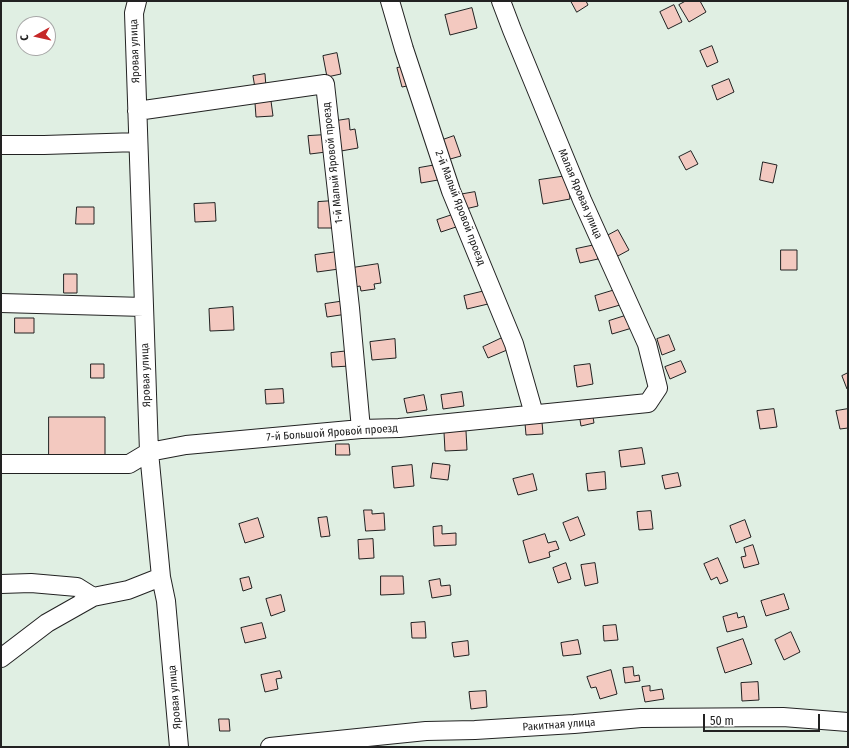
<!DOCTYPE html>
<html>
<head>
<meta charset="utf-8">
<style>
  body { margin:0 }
  #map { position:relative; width:849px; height:748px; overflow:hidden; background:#fff; font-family:"Fira Sans Condensed",sans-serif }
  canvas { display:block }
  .frame { position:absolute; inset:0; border:2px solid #222; pointer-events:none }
  .north { position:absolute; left:16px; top:16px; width:40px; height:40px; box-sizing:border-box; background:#fff; border:1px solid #a7a7a7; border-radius:50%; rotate:262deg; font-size:11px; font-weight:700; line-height:16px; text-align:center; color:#222 }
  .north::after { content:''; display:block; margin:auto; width:14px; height:18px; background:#c62828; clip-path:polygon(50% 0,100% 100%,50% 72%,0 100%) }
  .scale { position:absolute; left:703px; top:714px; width:117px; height:18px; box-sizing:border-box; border:2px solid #222; border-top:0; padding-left:5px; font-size:12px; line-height:14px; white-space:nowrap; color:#222; -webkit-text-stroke:3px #fff; paint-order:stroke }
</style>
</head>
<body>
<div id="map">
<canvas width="849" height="748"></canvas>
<div class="frame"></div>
<div class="north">С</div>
<div class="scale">50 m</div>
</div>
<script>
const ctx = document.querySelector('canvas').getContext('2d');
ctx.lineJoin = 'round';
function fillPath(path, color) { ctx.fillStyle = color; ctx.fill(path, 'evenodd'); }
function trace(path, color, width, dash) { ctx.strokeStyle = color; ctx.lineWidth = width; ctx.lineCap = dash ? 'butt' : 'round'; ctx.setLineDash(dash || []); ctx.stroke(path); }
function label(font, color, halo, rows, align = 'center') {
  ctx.font = font + ' "Fira Sans Condensed",sans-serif'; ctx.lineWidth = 3; ctx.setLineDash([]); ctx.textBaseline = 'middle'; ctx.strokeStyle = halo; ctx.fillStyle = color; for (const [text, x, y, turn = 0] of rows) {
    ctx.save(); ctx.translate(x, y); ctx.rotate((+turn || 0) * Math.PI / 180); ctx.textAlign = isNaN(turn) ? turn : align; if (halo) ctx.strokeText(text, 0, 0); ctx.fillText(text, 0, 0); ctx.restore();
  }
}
const green = new Path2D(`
  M1,1H848V747H1ZM24,24H48V48H24Z`);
const building = new Path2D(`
  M571,1H586L588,5L577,12Z
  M686,1H700L706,12L689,22L679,5Z
  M674,5L682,22L668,29L660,12Z
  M472,8L477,28L450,35L445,15Z
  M712,46L718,62L707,67L700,51Z
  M337,53L341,74L327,77L323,56Z
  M407,66L412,85L402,87L397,68Z
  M265,74L266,87L255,88L253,76Z
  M729,79L734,92L717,100L712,86Z
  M271,101L273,116L256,117L255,103Z
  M349,119L350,130L355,129L358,148L341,151L336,121Z
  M325,135L326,152L310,154L308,136Z
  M454,136L461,156L443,161L437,142Z
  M691,151L698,164L686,170L679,157Z
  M763,162L777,165L773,183L760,180Z
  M436,165L438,180L421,183L419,168Z
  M567,176L570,199L543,204L539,180Z
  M475,192L478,206L461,210L458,195Z
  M333,201L334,228H318V202Z
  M215,203L216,221L195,222L194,204Z
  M77,207H94V224H76Z
  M455,214L459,226L441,232L437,220Z
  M618,230L629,250L616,257L605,237Z
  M595,245L598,259L580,263L576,249Z
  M781,250H797V270H781Z
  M337,252L339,269L317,272L315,255Z
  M378,264L381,283L374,284L375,289L361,291L360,286L355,287L352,268Z
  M64,274H77V293H64Z
  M615,290L620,305L599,311L595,296Z
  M485,291L488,304L467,309L464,296Z
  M345,301L347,314L327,317L325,304Z
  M233,307L234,330L210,331L209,309Z
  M628,315L632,328L612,334L609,321Z
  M15,318H34V333H15Z
  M669,335L675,350L662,355L657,339Z
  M502,338L507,350L488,358L483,347Z
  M395,339L396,358L372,360L370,342Z
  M349,351L350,366L332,367L331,353Z
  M681,361L686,372L670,379L665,367Z
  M91,364H104V378H91Z
  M590,364L593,384L577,387L574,366Z
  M848,373V388L847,389L842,376Z
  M283,389L284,403L266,404L265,390Z
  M462,392L464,406L443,409L441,395Z
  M424,395L427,410L407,413L404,399Z
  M774,409L777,427L760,429L757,411Z
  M848,409V428L840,429L836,411Z
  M592,411L594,423L581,426L579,414Z
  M49,417H105V459L49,460Z
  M542,422L543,434L526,435L525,423Z
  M466,431L467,450L445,451L444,432Z
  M336,444H349L350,455H336Z
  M642,448L645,464L621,467L619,451Z
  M433,463L450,465L448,480L431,478Z
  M412,465L414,486L394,488L392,467Z
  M605,472L606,489L588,491L586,474Z
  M678,473L681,486L665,489L662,476Z
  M533,474L537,490L518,495L513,479Z
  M364,510H372V514L384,513L385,530L366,531Z
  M651,511L653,529L639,530L637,512Z
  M327,517L330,536L321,537L318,518Z
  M578,517L585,535L570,541L563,523Z
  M258,518L264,537L245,543L239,524Z
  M745,520L751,537L736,543L730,526Z
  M442,526V534L456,533V545L434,546L433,527Z
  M545,534L548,543L556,541L559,549L549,552L550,557L529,563L523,541Z
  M373,539L374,558L359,559L358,540Z
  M753,545L759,564L744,568L741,557L746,556L744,548Z
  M718,558L728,581L720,584L717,577L711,580L704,564Z
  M566,563L571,579L558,583L553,568Z
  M595,563L598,583L585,586L581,565Z
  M381,576H403L404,594L381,595Z
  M249,577L252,588L243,591L240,579Z
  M440,579L441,586L450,585L451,595L432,598L429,581Z
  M784,594L789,609L766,616L761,601Z
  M281,595L285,611L271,616L266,599Z
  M737,613L738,618L744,616L747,627L727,632L723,617Z
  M425,622L426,638H412L411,623Z
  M262,623L266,638L245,643L241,628Z
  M616,625L618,640L604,641L603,626Z
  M791,632L800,652L784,660L775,640Z
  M743,639L752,664L725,673L717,648Z
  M578,640L581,654L563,656L561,643Z
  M468,641L469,655L454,657L452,643Z
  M633,667L634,676L639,675L640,681L625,683L623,668Z
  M611,670L617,694L600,699L596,687L591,688L587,677Z
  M280,671L282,678L276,679L278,689L265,692L261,675Z
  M758,682L759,700L742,701L741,683Z
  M650,686V691L662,689L664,699L645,702L642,687Z
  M486,691L487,707L471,709L469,692Z
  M219,719H229L230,731H220Z`);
const minor = new Path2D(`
  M137,1L134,13L149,452L161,577L166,601L179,747
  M390,1L404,49L451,191L514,344L534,414
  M137,111L325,84L350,308L361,429
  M1,145H44L138,142
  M1,303L144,307
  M1,464H129L149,452L186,445L361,429L399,428L648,403L658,388L647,344L582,200L512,30L501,1
  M1,584L31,583L77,587L93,597
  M1,658L47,623L93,597L128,590L161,577
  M270,747L426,731L475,730L574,724L641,718L783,717L848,722`);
const streetNames = [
  ["Яровая улица",135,51,-92],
  ["1-й Малый Яровой проезд",333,163,-96],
  ["Малая Яровая улица",580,194,67],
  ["2-й Малый Яровой проезд",460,208,69],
  ["Яровая улица",146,375,-92],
  ["7-й Большой Яровой проезд",332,433,-4],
  ["Яровая улица",175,697,-95],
  ["Ракитная улица",559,725,-4]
];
fillPath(green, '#e0efe3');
trace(green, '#6f6f6f', 1);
fillPath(building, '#f3c9c0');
trace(building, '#222', 1);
trace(minor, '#222', 20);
trace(minor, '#fff', 18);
label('11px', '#222', '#fff', streetNames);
</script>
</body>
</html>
